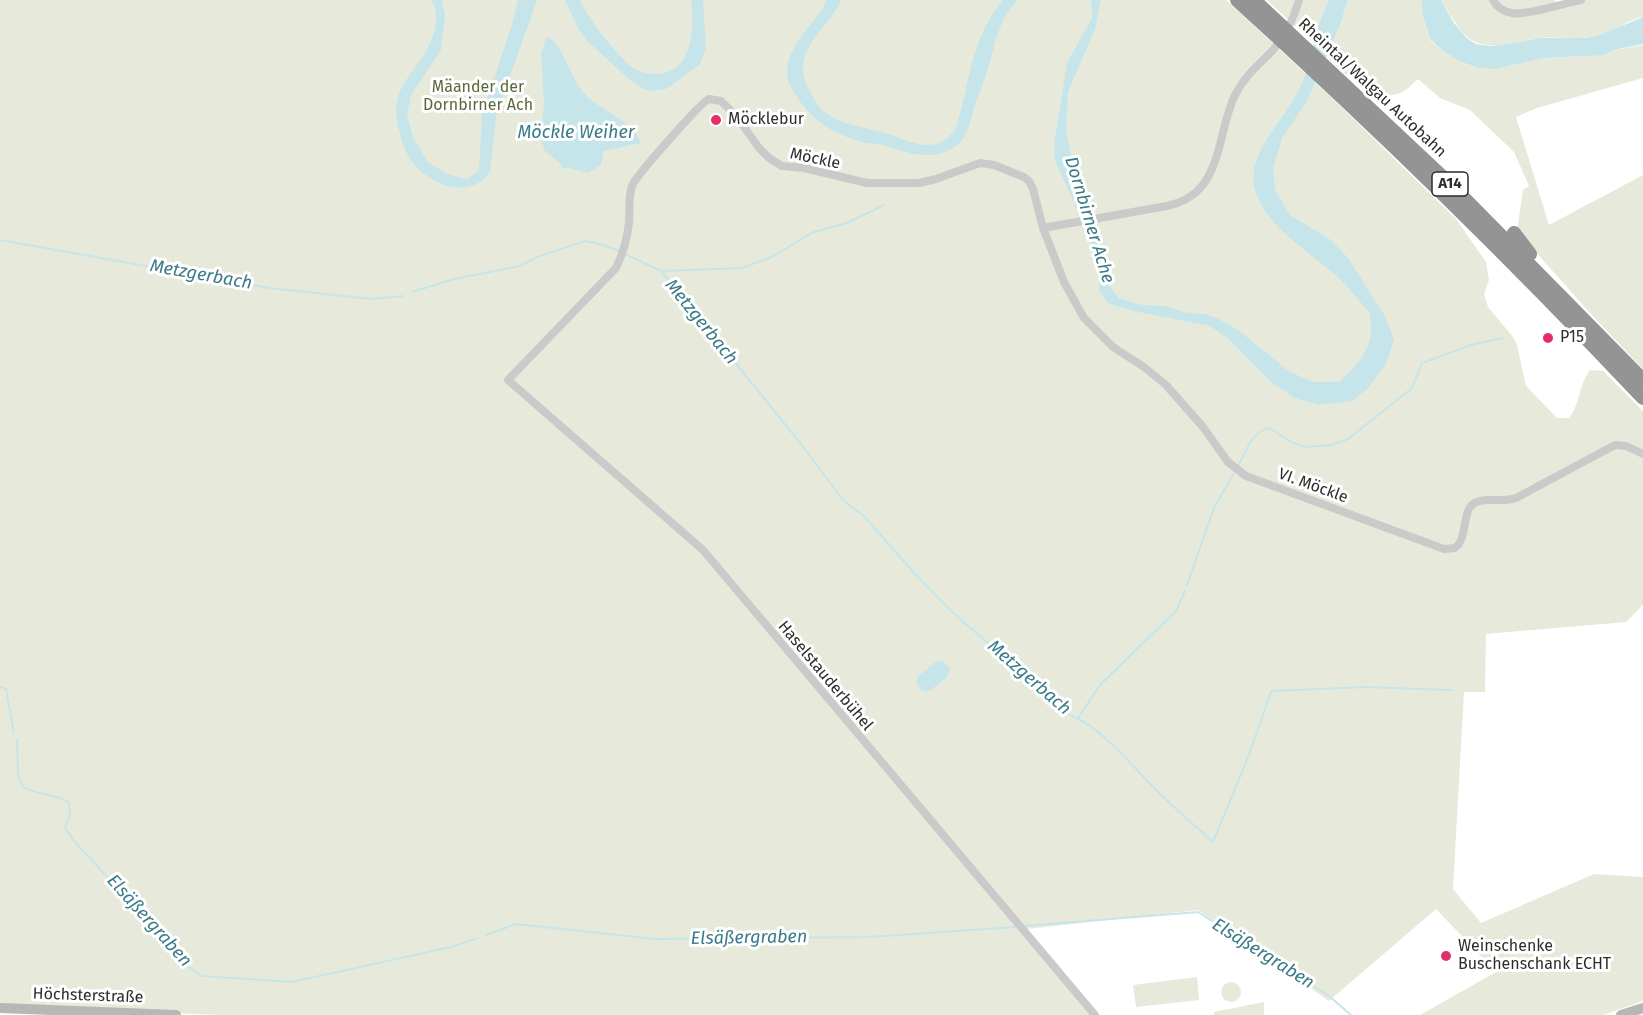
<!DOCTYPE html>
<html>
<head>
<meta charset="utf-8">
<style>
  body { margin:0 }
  canvas { display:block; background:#fff }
</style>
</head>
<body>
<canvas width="1643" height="1015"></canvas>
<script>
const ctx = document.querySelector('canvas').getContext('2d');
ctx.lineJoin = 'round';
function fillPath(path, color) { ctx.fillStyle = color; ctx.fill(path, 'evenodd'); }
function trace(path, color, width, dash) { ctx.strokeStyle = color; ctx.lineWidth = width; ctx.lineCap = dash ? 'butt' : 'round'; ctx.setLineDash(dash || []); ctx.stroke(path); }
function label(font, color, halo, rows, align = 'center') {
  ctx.font = font + ' "Fira Sans",sans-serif'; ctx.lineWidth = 6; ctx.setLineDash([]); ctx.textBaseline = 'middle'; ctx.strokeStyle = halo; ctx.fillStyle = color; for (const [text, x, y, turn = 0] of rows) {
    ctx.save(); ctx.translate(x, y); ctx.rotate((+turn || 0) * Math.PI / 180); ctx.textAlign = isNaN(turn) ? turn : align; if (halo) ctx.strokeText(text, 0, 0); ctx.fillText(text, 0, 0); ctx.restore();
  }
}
const green = new Path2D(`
  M0,0H1226L1332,98L1456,219L1486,262L1489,280L1484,294L1488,307L1513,337L1517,345L1526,386L1557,418H1569C1580,404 1579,384 1590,370L1603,371L1643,411V605L1626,622L1486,634L1485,692H1464L1453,889L1481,923L1594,874L1643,877V1001L1603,1015H1420L1496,972L1436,909L1329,1001L1198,910L1027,929L1093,1015H222L0,1006Z
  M1267,0H1329L1315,45Z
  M1348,0H1421L1423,17L1430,40L1443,51L1459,61L1478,68L1506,66L1545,58L1580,56L1643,45V78L1537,108L1516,117L1549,225L1643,175V369L1590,313L1517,231L1523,190L1529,186L1514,152L1470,110L1440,98L1418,79C1414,82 1411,86 1407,89C1378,110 1346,74 1326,56L1341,23Z
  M1441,0H1555L1554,10L1574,6V0H1643V17C1628,19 1616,32 1601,35C1581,41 1560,36 1540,38C1532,38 1525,42 1517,43C1468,51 1465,38 1441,0Z
  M1197,977L1199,1000L1136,1007L1133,985Z
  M1221 992a10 10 0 1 1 20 0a10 10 0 1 1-20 0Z
  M1264,1002V1015H1214V1012Z`);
const water = new Path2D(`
  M430,0H442L445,15L441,50L411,95L407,115L413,137L428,162L447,174L467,179L479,171L482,114L511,28L518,0H537L496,116L490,172C469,202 425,184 409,157C403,148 395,119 396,108C398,74 437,56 436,16C436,10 434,4 430,0Z
  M565,0H580C589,20 614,52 631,66C638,72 648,74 657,74C694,73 694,26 691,0H703L706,48L700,64L666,89L651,91L642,88L630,80L587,41L578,28Z
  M827,0H841L840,3C830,23 809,38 804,60C801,74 805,83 812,95C815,100 818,106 822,110C838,124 863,127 882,132C897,136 915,146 931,145C942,144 950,137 956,128C970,82 971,38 1003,0H1018C996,22 996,46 986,74C983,86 977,97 974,108C970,122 969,135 957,145C936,163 907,153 884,145C877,143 869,144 862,142C836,135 814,122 799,100C795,93 787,83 787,75C786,45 815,24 827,0Z
  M1091,0H1101L1095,29L1068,92L1066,130L1075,174L1102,253L1108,285L1119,298L1142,305L1165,306L1187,313L1205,314L1219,319L1238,330L1290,372L1314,382H1339C1361,363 1377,343 1369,312C1360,302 1351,290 1342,281C1313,252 1239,214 1256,162C1266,133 1290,111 1302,83C1313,56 1316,25 1329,0H1348L1341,23L1307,101L1282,138L1273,168L1275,190L1290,215L1331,240L1348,258L1385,316L1394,340L1385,366L1367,389L1352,401L1319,405L1294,398L1270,381L1230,340L1210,326L1133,311L1109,304L1099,290V275L1085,222L1079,213L1055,161L1054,144L1067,63L1092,18Z
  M1421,0H1441L1454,23L1467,38L1476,44L1491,46L1521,42L1538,38H1586L1600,35L1643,17V44L1614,50L1604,55L1545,58L1494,69L1478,68L1459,61L1443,51L1430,39L1423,17Z
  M549,37C566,50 570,81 589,98C603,110 637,126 641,143L604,151L601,165L588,173L568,168L562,169L560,163L544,150L541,134L544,103L541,54L546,38Z
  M937,661L944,662L950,669L947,677L930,691H922L916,683L918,676Z`);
const stream = new Path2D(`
  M0,240L269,288L371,299L403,296
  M627,255L661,271L801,444L843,500L866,518L916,575L951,611L1072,716C1100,726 1133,767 1155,789C1173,807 1193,824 1213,842L1249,755L1271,691L1366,687L1451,690
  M661,271L742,268L774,256L811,233L847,223L884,205
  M412,292L454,279L520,266L537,257L585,241L596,243L620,251
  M1238,466C1245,453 1253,430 1269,428L1293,443L1307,447L1331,445L1348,439L1412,388L1422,363L1471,345L1503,338
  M1187,585L1214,508L1234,473
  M0,687L6,689L14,733
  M1078,718L1100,685L1176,611L1185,591
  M17,739L18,774L23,787C37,795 54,794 69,802L70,814L65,828L73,840L150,923L172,943L185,965L202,976L292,982L451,947L478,938
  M1024,926L1198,912L1329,996L1351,1015
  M486,935L516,924L655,939L869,937L1015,927`);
const street = new Path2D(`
  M1493,0C1497,7 1504,12 1512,13C1524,16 1566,3 1581,0
  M1043,228L1167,206C1181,203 1192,198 1202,186C1222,160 1221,124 1235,95C1245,75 1259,65 1274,49C1286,35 1294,18 1299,0
  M1095,1015L703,550L508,380L616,268C623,254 627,239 629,223C630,211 628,198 632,186C635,177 701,102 709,99L721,101L737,117L759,148L769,158L782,166L804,168L867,183H919L936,179L980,163L994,165L1024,177L1029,181L1033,189L1043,228L1064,282L1084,318L1113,347L1144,367L1166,385L1203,427L1228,462L1246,476L1444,549L1455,548L1459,544C1465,534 1464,522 1468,511C1475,493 1500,504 1516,498L1615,445L1626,446L1643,454`);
const secondary = new Path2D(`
  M0,1008L176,1015
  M1621,1015L1643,1008`);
const highway = new Path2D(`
  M1237,0C1377,127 1513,260 1643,398
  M1254,0L1448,182L1643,380
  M1514,233L1530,254`);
const markers = [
  [716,120,6,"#e42e67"],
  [1548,338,6,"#e42e67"],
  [1446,956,6,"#e42e67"]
];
const shields = [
  [1450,184,36]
];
const shieldNames = [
  ["A14",1450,184]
];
const parkNames = [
  ["Mäander der",478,88],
  ["Dornbirner Ach",478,106]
];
const streetNames = [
  ["Rheintal/Walgau Autobahn",1372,88,43],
  ["Möckle",815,159,12],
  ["VI. Möckle",1313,486,20],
  ["Haselstauderbühel",825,676,50],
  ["Höchsterstraße",88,996,2]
];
const poiNames = [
  ["Möcklebur",728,120],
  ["P15",1560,338],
  ["Weinschenke",1458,947],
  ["Buschenschank ECHT",1458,965]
];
const waterNames = [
  ["Möckle Weiher",576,133],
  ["Dornbirner Ache",1089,220,73],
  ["Metzgerbach",201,275,10],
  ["Metzgerbach",701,322,51],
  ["Metzgerbach",1029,678,41],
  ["Elsäßergraben",149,921,48],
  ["Elsäßergraben",749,938,-1],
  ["Elsäßergraben",1263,954,32]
];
fillPath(green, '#e7eada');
fillPath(water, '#c6e5eb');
trace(stream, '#c6e5eb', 2);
trace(street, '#cacaca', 8);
trace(secondary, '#b7b7b7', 10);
trace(highway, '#949494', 14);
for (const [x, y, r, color] of markers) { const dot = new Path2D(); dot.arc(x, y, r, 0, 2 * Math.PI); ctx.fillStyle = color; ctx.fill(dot); trace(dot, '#fff', 2); }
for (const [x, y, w] of shields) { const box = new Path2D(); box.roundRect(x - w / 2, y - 12, w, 24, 4.5); ctx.fillStyle = '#fff'; ctx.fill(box); trace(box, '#2d2d2d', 1.5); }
label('bold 15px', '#2d2d2d', null, shieldNames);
label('16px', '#5a683a', '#fff', parkNames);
label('16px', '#2d2d2d', '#fff', streetNames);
label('16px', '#2d2d2d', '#fff', poiNames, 'left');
label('italic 18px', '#397b88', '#fff', waterNames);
</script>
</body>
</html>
